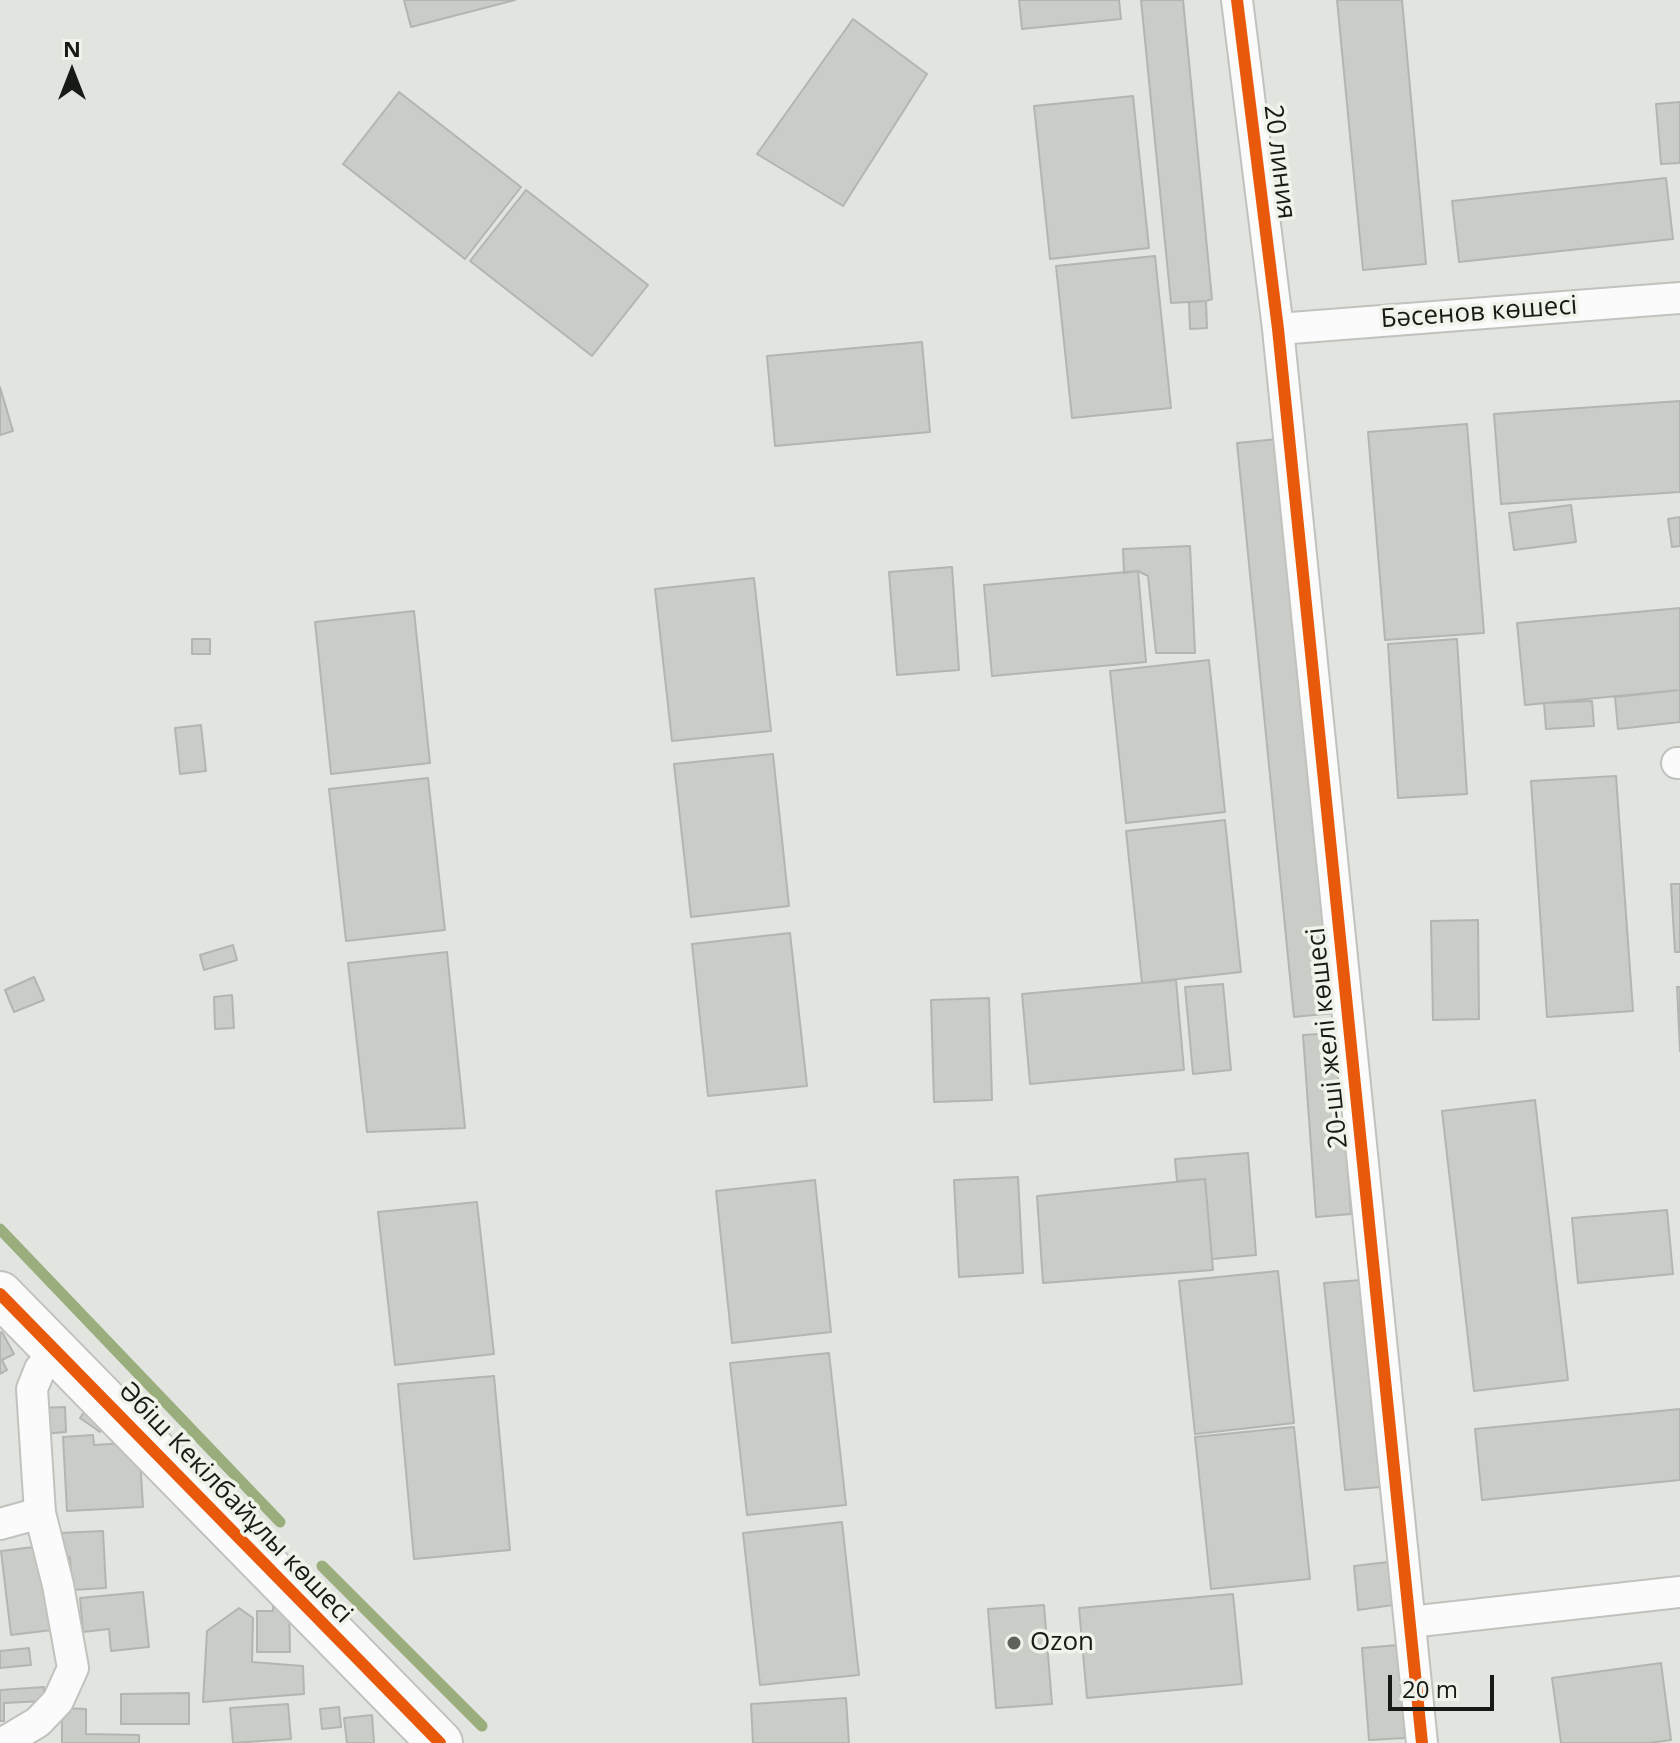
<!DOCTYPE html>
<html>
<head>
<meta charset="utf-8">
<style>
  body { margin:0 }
  #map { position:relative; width:1680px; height:1743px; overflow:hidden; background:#e1e4df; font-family:"Open Sans",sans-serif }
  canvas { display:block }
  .north { position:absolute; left:32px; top:32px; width:80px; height:80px; -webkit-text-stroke:6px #eff3ea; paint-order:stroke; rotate:0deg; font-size:22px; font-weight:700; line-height:32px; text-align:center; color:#181a16 }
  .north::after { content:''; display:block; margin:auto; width:28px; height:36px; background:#181a16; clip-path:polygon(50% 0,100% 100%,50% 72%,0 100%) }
  .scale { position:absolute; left:1388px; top:1675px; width:106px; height:36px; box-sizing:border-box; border:4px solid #181a16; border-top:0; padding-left:10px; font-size:24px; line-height:28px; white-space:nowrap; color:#181a16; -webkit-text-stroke:6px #eff3ea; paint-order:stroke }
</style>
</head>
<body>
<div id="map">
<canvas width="1680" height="1743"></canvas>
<div class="north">N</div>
<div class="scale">20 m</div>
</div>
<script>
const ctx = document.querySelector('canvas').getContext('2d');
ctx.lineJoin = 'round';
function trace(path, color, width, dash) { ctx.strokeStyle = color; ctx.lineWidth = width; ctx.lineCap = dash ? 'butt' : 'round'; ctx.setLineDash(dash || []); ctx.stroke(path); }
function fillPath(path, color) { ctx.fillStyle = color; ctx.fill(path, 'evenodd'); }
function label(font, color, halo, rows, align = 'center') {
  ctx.font = font + ' "Open Sans",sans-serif'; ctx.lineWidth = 7; ctx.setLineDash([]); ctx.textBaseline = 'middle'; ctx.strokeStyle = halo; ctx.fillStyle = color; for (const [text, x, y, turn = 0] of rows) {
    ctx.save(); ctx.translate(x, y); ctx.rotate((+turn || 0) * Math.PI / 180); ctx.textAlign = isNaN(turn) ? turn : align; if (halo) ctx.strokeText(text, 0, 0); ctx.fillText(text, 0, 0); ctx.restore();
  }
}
const stream = new Path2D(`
  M0,1229L280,1522
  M322,1566L482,1726`);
const building = new Path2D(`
  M404,0H515L411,27Z
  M1019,0H1119L1121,19L1022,29Z
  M1141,0H1183L1212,299L1206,301L1171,303Z
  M1337,0H1402L1426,264L1363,270Z
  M853,19L927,74L843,206L757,154Z
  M399,92L521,187L465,259L343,164Z
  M1133,96L1149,248L1050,259L1034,106Z
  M1680,102V163L1661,164L1656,104Z
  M1666,178L1673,239L1459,262L1452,201Z
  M526,190L648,285L592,356L470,261Z
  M1155,256L1171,408L1072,418L1056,266Z
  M1206,301L1207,328L1190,329L1189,302Z
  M922,342L930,432L775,446L767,356Z
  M0,387L13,431L0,435Z
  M1680,401V492L1501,504L1494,414Z
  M1467,424L1484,633L1385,640L1368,432Z
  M1278,439L1334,1013L1294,1017L1237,443Z
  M1571,505L1576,542L1514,550L1509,513Z
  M1680,517V546L1672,547L1668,519Z
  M1190,546L1195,653H1156L1148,576L1138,571L1124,573L1123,549Z
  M952,567L959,670L897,675L889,572Z
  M1138,571L1146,662L992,676L984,585Z
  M754,578L771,731L672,741L655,589Z
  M1680,608V690L1525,705L1517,623Z
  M414,611L430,763L331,774L315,622Z
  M192,639H210V654H192Z
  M1457,639L1467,794L1398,798L1388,644Z
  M1209,660L1225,812L1126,823L1110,671Z
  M1680,690V722L1618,729L1615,697Z
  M1592,701L1594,726L1546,729L1544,703Z
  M201,725L206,771L180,774L175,728Z
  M773,754L789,906L691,917L674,764Z
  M1616,776L1633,1011L1547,1017L1531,781Z
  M428,778L445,930L346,941L329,789Z
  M1225,820L1241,972L1142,983L1126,831Z
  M1671,884H1680V952H1675Z
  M1478,920L1479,1019L1433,1020L1431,921Z
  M790,933L807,1086L708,1096L692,944Z
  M233,945L237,960L204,970L200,955Z
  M447,952L465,1128L367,1132L348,963Z
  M34,977L44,1000L14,1012L5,990Z
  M1176,980L1184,1070L1030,1084L1022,994Z
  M1223,984L1231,1070L1193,1074L1185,987Z
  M1677,987H1680V1051Z
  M232,995L234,1028L215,1029L214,997Z
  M989,998L992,1100L934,1102L931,1000Z
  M1338,1033L1351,1214L1316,1217L1303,1035Z
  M1535,1100L1568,1380L1474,1391L1442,1111Z
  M1248,1153L1256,1255L1212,1259L1205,1179L1177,1181L1175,1159Z
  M1018,1177L1023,1273L959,1277L954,1180Z
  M1205,1179L1213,1270L1043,1283L1037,1196Z
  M815,1180L831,1332L732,1343L716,1191Z
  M477,1202L494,1354L395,1365L378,1212Z
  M1667,1210L1673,1274L1578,1283L1572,1218Z
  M1278,1271L1294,1423L1195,1434L1179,1281Z
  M1361,1280L1381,1487L1345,1490L1324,1283Z
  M2,1332L14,1354L2,1360L7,1370L0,1374V1333Z
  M829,1353L846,1505L747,1515L730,1363Z
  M494,1376L510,1550L414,1559L398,1384Z
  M90,1404L110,1419L100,1432L80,1418Z
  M65,1407L66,1432L42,1434L41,1408Z
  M1680,1409V1480L1482,1500L1475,1429Z
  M1294,1427L1310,1579L1211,1589L1195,1437Z
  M93,1435L94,1445L139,1442L143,1507L67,1511L63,1437Z
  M842,1522L859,1675L760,1685L743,1533Z
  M103,1531L106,1588L72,1590L70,1557L60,1558L59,1533Z
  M42,1546L52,1630L11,1635L1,1551Z
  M1388,1562L1393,1605L1358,1610L1354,1566Z
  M143,1592L149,1647L111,1651L109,1629L83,1632L80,1598Z
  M1233,1594L1242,1684L1087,1698L1079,1608Z
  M289,1603L290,1652H257V1611H273V1604Z
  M1044,1605L1052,1704L996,1708L988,1609Z
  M239,1608L253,1618L252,1662L303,1666L304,1694L203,1702L207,1631Z
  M1398,1645L1405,1738L1369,1740L1362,1648Z
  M29,1648L31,1665L0,1668V1651Z
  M1661,1663L1671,1740L1649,1743H1561L1552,1678Z
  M44,1687V1701L4,1703V1721H0V1690Z
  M189,1693V1724H121V1694Z
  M846,1698L849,1743H753L751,1704Z
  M288,1704L291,1739L233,1743L230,1708Z
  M339,1707L341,1727L322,1729L320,1709Z
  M62,1708L86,1709V1734L139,1735V1743H62Z
  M372,1715L374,1743H347L344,1718Z`);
const street = new Path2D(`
  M1237,0L1278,329L1422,1743
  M1278,329L1680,298
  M1677,763H1680
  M0,1524L40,1513
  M1410,1622L1680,1592
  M3,1743L38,1722L58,1701L73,1668L58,1585L40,1513L32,1389L40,1369L57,1352`);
const secondary = new Path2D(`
  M0,1294L440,1743`);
const cycleway = new Path2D(`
  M1237,0L1278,329L1422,1743
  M0,1294L440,1743`);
const markers = [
  [1014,1643,8,"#5e615c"]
];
const streetNames = [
  ["20 линия",1279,162,83],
  ["Бәсенов көшесі",1479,313,-4],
  ["20-ші желі көшесі",1328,1038,-96],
  ["Әбіш Кекілбайұлы көшесі",235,1503,46]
];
const poiNames = [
  ["Ozon",1030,1643]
];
trace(stream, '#99ae7c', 11);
fillPath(building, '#caccc8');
trace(building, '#b3b5b1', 2);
trace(street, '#c0c2be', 34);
trace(secondary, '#c0c2be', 48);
trace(street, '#fafbfa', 30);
trace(secondary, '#fafbfa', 44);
trace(cycleway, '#e8590c', 12);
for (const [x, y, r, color] of markers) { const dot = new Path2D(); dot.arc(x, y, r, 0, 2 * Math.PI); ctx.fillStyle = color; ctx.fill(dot); trace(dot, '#eff3ea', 3); }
label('26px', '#181a16', '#eff3ea', streetNames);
label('26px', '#181a16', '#eff3ea', poiNames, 'left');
</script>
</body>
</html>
